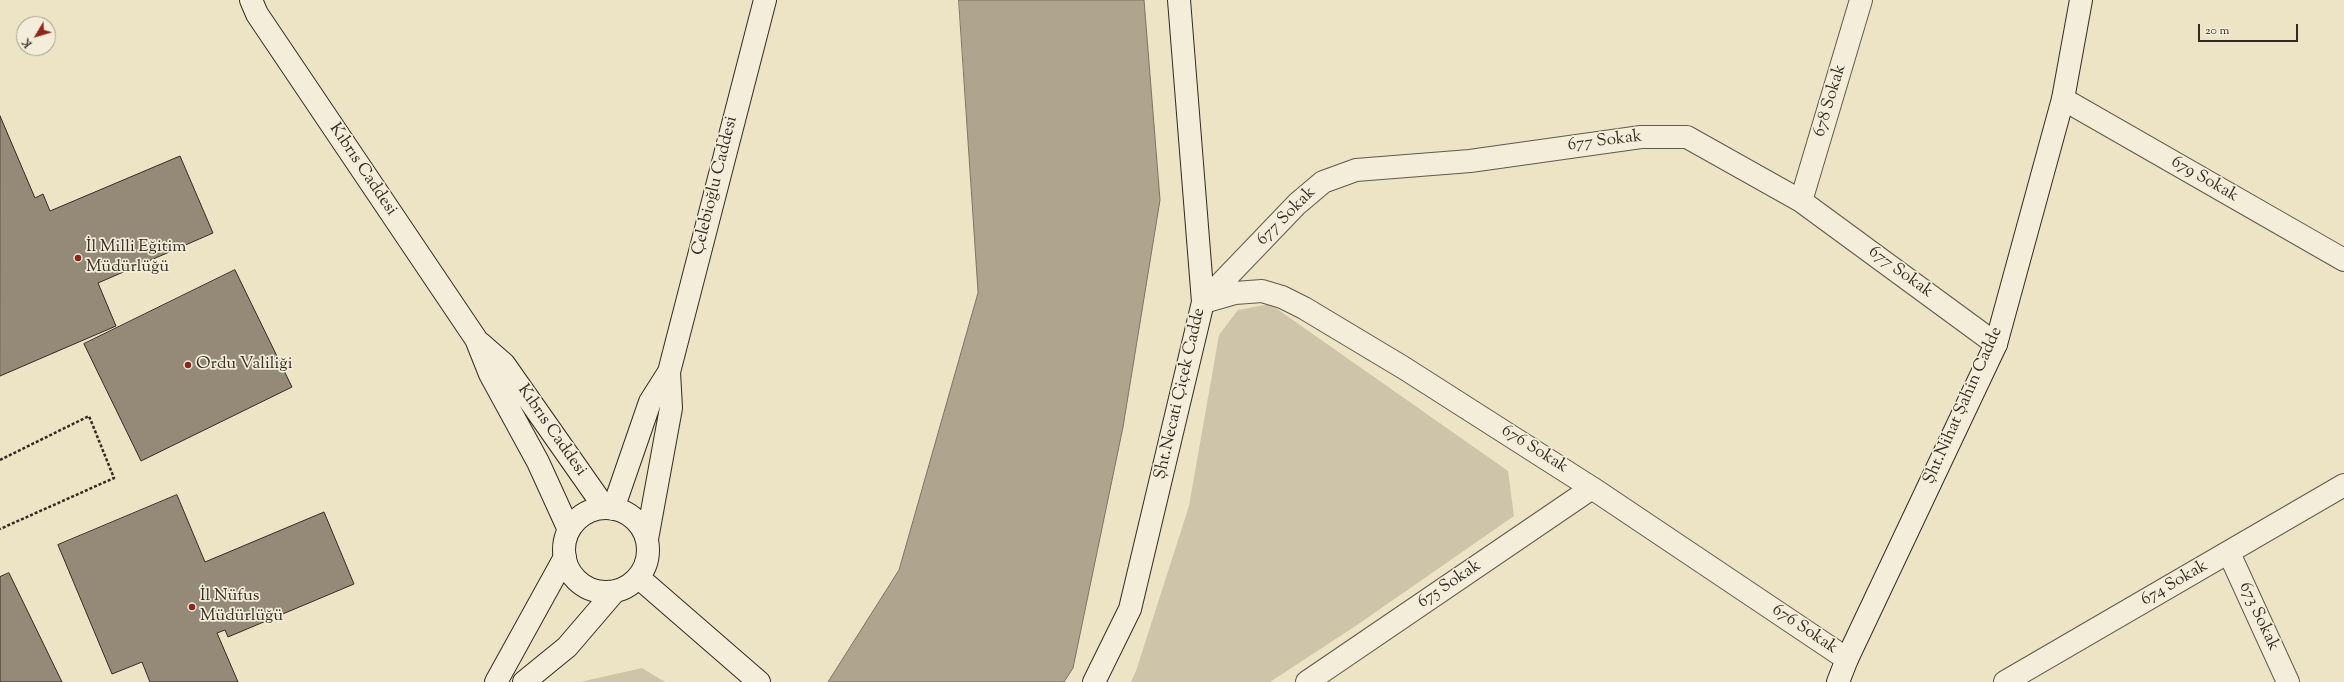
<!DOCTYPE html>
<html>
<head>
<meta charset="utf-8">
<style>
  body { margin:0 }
  #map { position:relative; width:2344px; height:682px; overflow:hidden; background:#ede3c5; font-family:"Sorts Mill Goudy",serif }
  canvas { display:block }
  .north { position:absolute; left:16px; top:16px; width:40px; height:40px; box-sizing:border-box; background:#f3edd9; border:1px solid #a79f91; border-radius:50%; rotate:232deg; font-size:11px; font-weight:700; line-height:16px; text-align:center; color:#362a24 }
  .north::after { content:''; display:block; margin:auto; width:14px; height:18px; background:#8f2418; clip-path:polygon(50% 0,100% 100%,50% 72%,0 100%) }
  .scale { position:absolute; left:2198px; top:24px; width:100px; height:18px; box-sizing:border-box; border:2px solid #362a24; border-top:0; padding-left:5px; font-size:12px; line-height:14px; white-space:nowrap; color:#362a24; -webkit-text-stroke:3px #f3edd9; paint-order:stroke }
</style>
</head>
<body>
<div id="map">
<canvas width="2344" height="682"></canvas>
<div class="north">K</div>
<div class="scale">20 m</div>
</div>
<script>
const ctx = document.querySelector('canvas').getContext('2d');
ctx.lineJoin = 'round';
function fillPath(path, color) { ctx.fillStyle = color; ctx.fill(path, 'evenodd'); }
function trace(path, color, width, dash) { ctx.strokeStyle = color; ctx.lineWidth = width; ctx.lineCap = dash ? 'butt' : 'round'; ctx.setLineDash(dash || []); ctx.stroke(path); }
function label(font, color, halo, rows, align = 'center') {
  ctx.font = font + ' "Sorts Mill Goudy",serif'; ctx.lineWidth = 3.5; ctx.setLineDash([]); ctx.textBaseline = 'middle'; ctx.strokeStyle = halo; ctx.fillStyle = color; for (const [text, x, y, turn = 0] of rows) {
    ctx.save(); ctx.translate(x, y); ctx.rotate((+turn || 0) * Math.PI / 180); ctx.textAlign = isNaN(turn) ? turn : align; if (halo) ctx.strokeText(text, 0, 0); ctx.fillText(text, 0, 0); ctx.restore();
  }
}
const green = new Path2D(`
  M1270,304L1508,471L1514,516L1357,625L1270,682H1131L1136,671L1189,506L1219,335L1238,310Z
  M642,668L665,682H580Z`);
const water = new Path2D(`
  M959,0H1144L1160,200L1123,427L1073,668L1064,682H828L899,570L978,293Z`);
const building = new Path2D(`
  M0,116L35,198L43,194L50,211L180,156L213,233L98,283L116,326L0,376Z
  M235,270L292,387L141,461L84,344Z
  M177,495L205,562L324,512L354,584L228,637L225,630L217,633L238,682H150L142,662L112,674L58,545Z
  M9,573L62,682H0V577Z`);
const path = new Path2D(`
  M0,460L89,416L114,478L0,529`);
const street = new Path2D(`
  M2063,99L2344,260
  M1801,201L1861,0
  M1203,302L1297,204L1323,182L1356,170L1470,161L1641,137H1687L1801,201L1996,344
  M1204,302L1235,293L1262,291L1282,297L1304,308L1404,368L1592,488L1847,659
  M2229,553L2288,682
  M1307,682L1592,488
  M2005,682L2344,485`);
const secondary = new Path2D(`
  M251,0L257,14L476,339L490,374L538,462L569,530
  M480,343L504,364L605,508
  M669,372L765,0
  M564 550a42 42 0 1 1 84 0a42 42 0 1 1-84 0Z
  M613,509L650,402L669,372L671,408L647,539
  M638,577L759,682
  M496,682L565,557
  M524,682L567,647L615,591
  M1094,682L1130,609L1203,302L1179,0
  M1838,682L1847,659L1996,344L2063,99L2081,0`);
const markers = [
  [78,258,4,"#8f2418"],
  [188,365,4,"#8f2418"],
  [192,607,4,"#8f2418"]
];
const streetNames = [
  ["678 Sokak",1831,101,-73],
  ["677 Sokak",1605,142,-7],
  ["Kıbrıs Caddesi",362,170,56],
  ["679 Sokak",2204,180,30],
  ["Çelebioğlu Caddesi",716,186,-76],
  ["677 Sokak",1287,217,-45],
  ["677 Sokak",1900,273,36],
  ["Şht.Necati Çiçek Cadde",1181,394,-77],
  ["Şht.Nihat Şahin Cadde",1964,406,-66],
  ["Kıbrıs Caddesi",551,431,55],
  ["676 Sokak",1534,450,32],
  ["674 Sokak",2175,584,-30],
  ["675 Sokak",1450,585,-34],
  ["673 Sokak",2258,617,65],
  ["676 Sokak",1804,630,34]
];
const poiNames = [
  ["İl Milli Eğitim",86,248],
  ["Müdürlüğü",86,268],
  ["Ordu Valiliği",196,365],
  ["İl Nüfus",200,597],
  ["Müdürlüğü",200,617]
];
fillPath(green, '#cec4aa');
fillPath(water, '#afa48e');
trace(water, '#7f7364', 1);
fillPath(building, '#958a78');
trace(building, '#362a24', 1);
trace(street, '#64584c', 24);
trace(secondary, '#362a24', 24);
trace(path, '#362a24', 2.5, [3, 2]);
trace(street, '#f3edd9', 22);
trace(secondary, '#f3edd9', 22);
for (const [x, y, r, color] of markers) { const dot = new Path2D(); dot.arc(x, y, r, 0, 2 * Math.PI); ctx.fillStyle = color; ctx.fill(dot); trace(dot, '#f3edd9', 1.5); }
label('17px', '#362a24', '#f3edd9', streetNames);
label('17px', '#362a24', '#f3edd9', poiNames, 'left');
</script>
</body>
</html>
